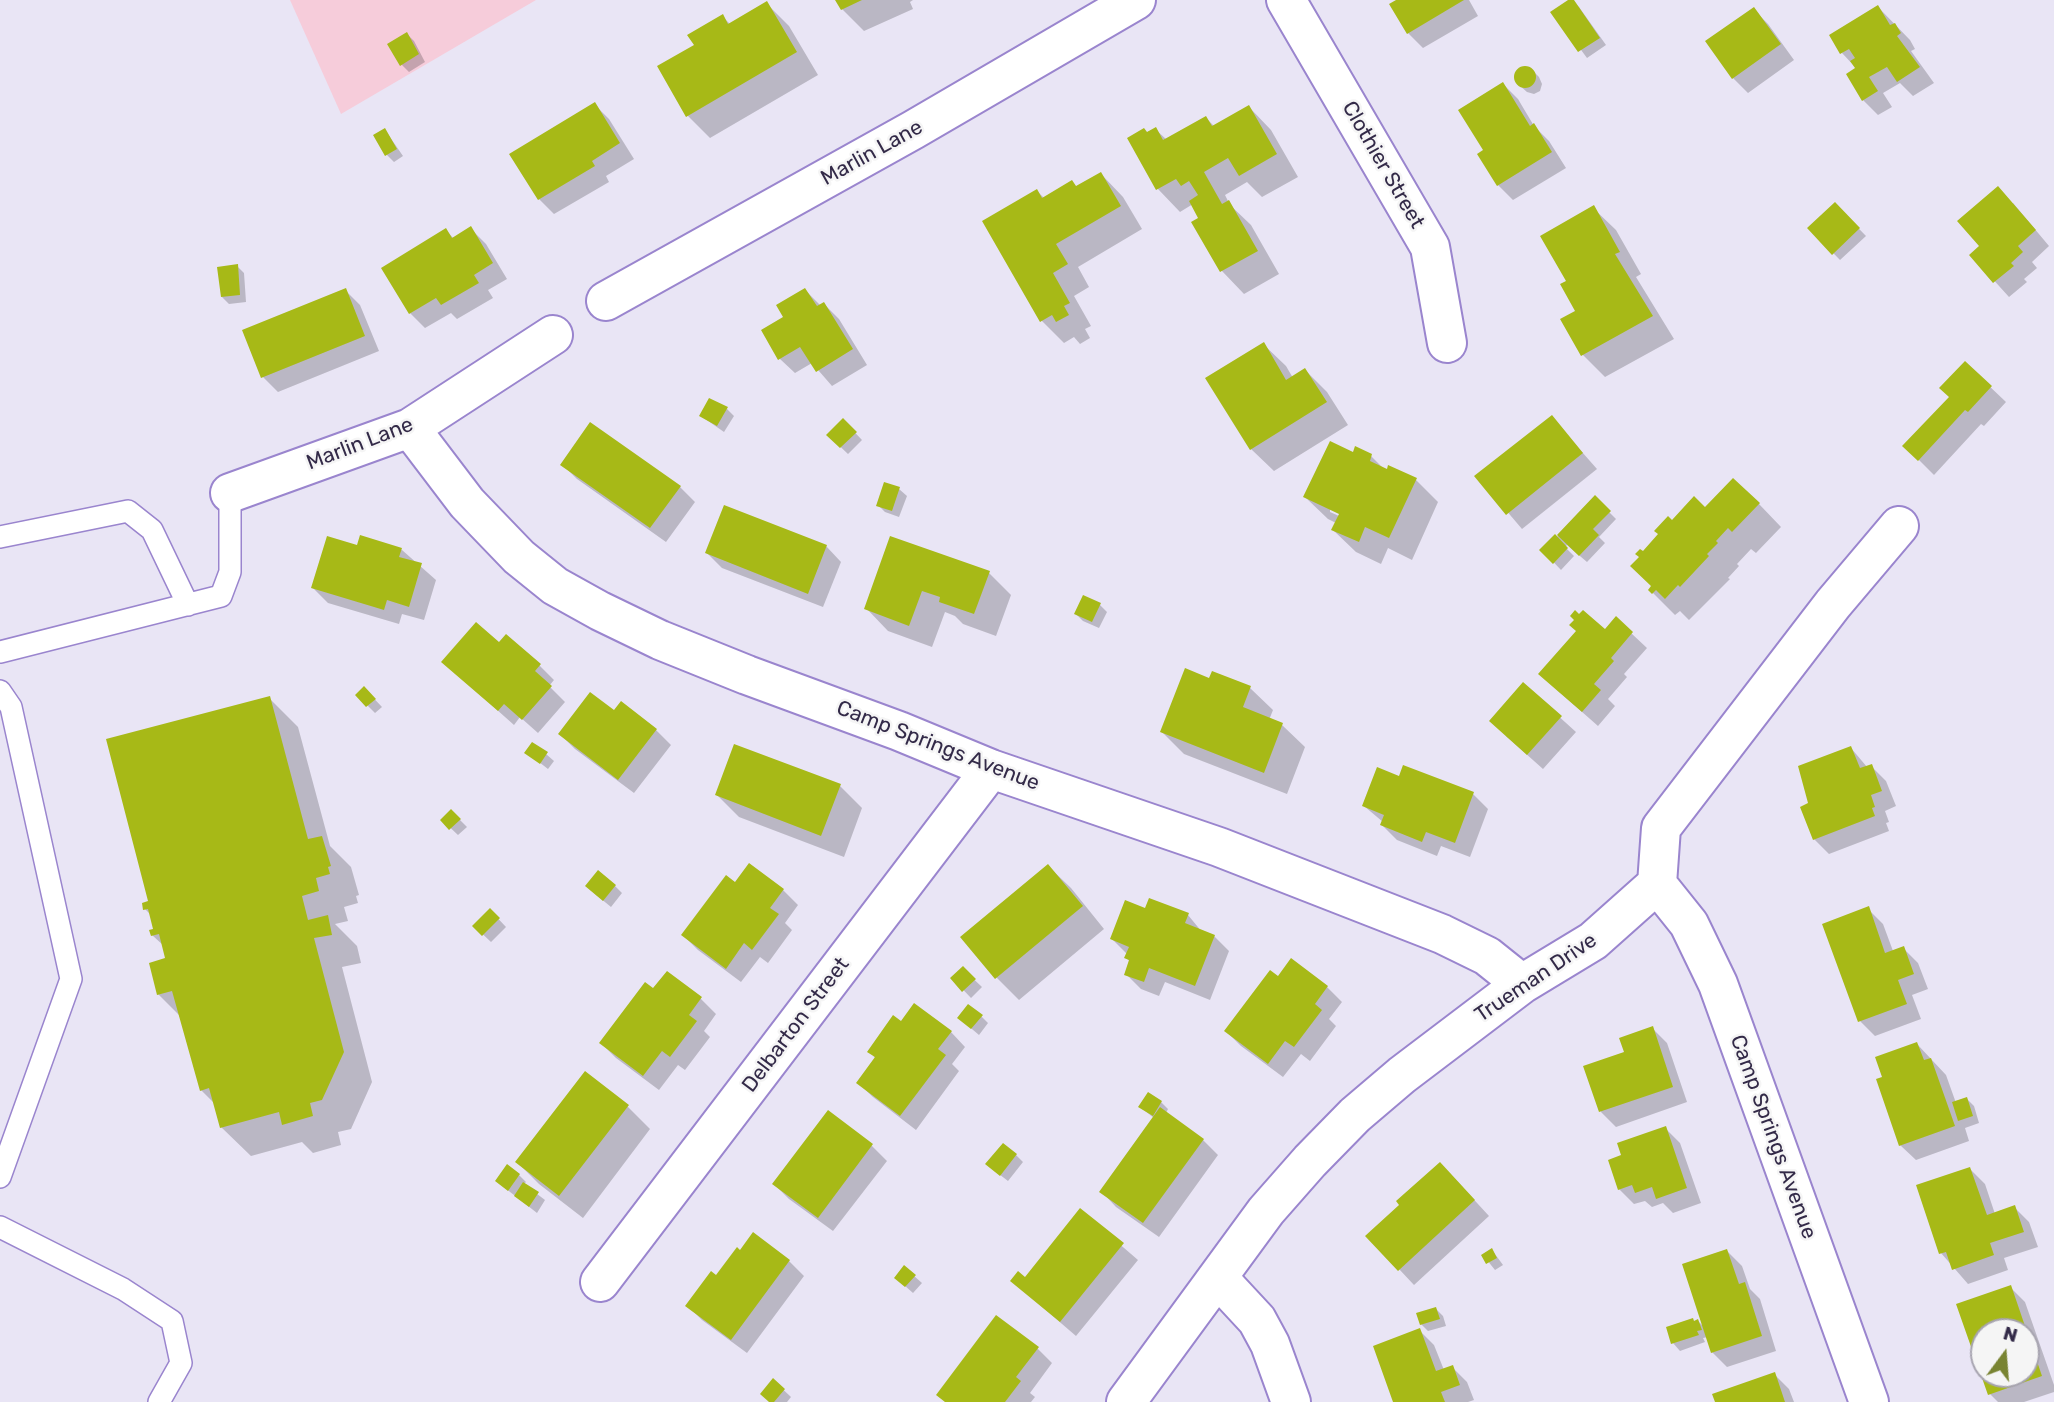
<!DOCTYPE html>
<html>
<head>
<meta charset="utf-8">
<style>
  body { margin:0 }
  #map { position:relative; width:2054px; height:1402px; overflow:hidden; background:#e9e5f5; font-family:Rubik,sans-serif }
  canvas { display:block }
  .north { position:absolute; left:1970px; top:1318px; width:70px; height:70px; box-sizing:border-box; background:#f5f5f5; border:2px solid #a7a4b0; border-radius:50%; rotate:16deg; font-size:19px; font-weight:700; line-height:28px; text-align:center; color:#332a48 }
  .north::after { content:''; display:block; margin:auto; width:24px; height:32px; background:#798432; clip-path:polygon(50% 0,100% 100%,50% 72%,0 100%) }
</style>
</head>
<body>
<div id="map">
<canvas width="2054" height="1402"></canvas>
<div class="north">N</div>
</div>
<script>
const ctx = document.querySelector('canvas').getContext('2d');
ctx.lineJoin = 'round';
function fillPath(path, color) { ctx.fillStyle = color; ctx.fill(path, 'evenodd'); }
function trace(path, color, width, dash) { ctx.strokeStyle = color; ctx.lineWidth = width; ctx.lineCap = dash ? 'butt' : 'round'; ctx.setLineDash(dash || []); ctx.stroke(path); }
function label(font, color, halo, rows, align = 'center') {
  ctx.font = font + ' Rubik,sans-serif'; ctx.lineWidth = 5; ctx.setLineDash([]); ctx.textBaseline = 'middle'; ctx.strokeStyle = halo; ctx.fillStyle = color; for (const [text, x, y, turn = 0] of rows) {
    ctx.save(); ctx.translate(x, y); ctx.rotate((+turn || 0) * Math.PI / 180); ctx.textAlign = isNaN(turn) ? turn : align; if (halo) ctx.strokeText(text, 0, 0); ctx.fillText(text, 0, 0); ctx.restore();
  }
}
const green = new Path2D(`
  M290,0H536L341,114Z`);
const shadow = new Path2D(`
  M837,0H913L910,2L913,9L864,31L842,9Z
  M1398,0H1469L1478,16L1423,48L1408,33Z
  M1571,0L1579,7L1606,45L1587,58L1553,12Z
  M767,4L789,26L818,75L710,138L688,116L696,46L722,16L731,25Z
  M1878,7L1910,40L1915,49L1911,51L1934,83L1913,96L1900,83L1883,93L1892,107L1878,115L1863,100L1848,74L1857,69L1842,53Z
  M1753,9L1768,24L1794,60L1748,93L1733,78Z
  M407,34L414,41L425,62L409,72L402,65Z
  M1524,67L1531,69L1539,77L1542,84L1540,91L1534,94L1527,92L1519,85L1515,77L1516,71Z
  M1503,84L1518,99L1534,126L1549,141L1566,168L1513,200L1498,185L1485,151Z
  M594,104L609,119L634,159L606,176L609,182L554,214L539,199L512,155Z
  M1249,107L1271,130L1298,177L1262,197L1247,182L1225,195L1230,205L1251,225L1279,274L1244,294L1222,271L1193,223L1201,218L1193,204L1180,212L1158,189L1129,139L1155,129L1167,140L1206,118L1215,127Z
  M385,130L403,156L394,162L387,155Z
  M1101,174L1123,197L1142,229L1078,267L1089,287L1074,296L1091,326L1085,329L1090,338L1080,344L1074,337L1064,343L1042,321L1037,191L1045,199L1077,188Z
  M2013,203L2049,246L2032,262L2037,268L2024,279L2027,282L2009,297L1971,255L1982,246Z
  M1835,204L1866,236L1840,260L1809,228Z
  M1593,208L1616,230L1641,274L1636,277L1674,339L1605,377L1583,355L1563,320L1577,311L1568,281Z
  M471,229L486,244L507,279L488,290L493,298L457,319L451,313L425,328L410,313L446,230L454,239Z
  M237,266L244,273L246,302L229,304L222,297Z
  M345,290L360,305L379,351L278,392L263,377Z
  M805,290L821,306L824,304L839,319L867,365L832,386L812,363L795,373L780,359L785,318Z
  M1263,344L1286,366L1293,378L1305,370L1327,392L1348,425L1274,471L1251,449Z
  M1965,363L2006,402L1984,426L1981,424L1934,475L1905,446L1951,397Z
  M727,409L734,416L724,432L701,416Z
  M1552,418L1597,469L1522,529L1477,476Z
  M843,420L862,440L848,454L828,435Z
  M1354,454L1371,456L1385,470L1416,480L1438,502L1412,560L1388,548L1381,564L1356,552L1333,530L1336,523L1328,519L1305,497ZM1330,508L1348,516L1346,519L1330,512Z
  M562,464L680,487L695,502L666,542L577,479Z
  M885,484L899,489L907,496L899,517L885,512L878,505Z
  M1595,498L1616,519L1599,537L1605,543L1587,562L1567,545L1565,547L1574,556L1561,570L1542,550L1556,538Z
  M1759,504L1781,527L1756,553L1751,549L1737,564L1739,566L1728,578L1730,579L1689,620L1680,611L1675,615L1650,590L1653,586L1643,554L1672,522L1705,510Z
  M361,538L402,550L436,580L424,620L402,614L399,624L328,603L313,588L358,547Z
  M891,538L989,573L1011,595L996,636L963,624L955,616L945,612L932,647L888,631L866,608Z
  M826,546L841,562L823,607L722,568L707,553Z
  M1100,605L1107,612L1099,628L1083,621L1076,614Z
  M1616,619L1647,648L1624,674L1627,677L1608,699L1615,706L1598,726L1556,689L1578,631H1605Z
  M499,644L539,665L554,680L549,686L565,702L538,733L520,717L514,725L459,676Z
  M1210,680L1250,688L1273,710L1269,720L1282,725L1305,747L1287,794L1184,754L1162,732Z
  M1523,684L1576,732L1543,769L1506,736Z
  M364,688L382,707L375,713L357,695Z
  M269,698L298,727L330,846L351,867L359,895L356,896L358,903L344,907L348,921L335,924L357,946L361,963L342,967L372,1082L351,1129L338,1132L341,1145L313,1153L302,1142L251,1156L221,1127L215,1104L201,1090L181,1017L158,994L167,959L164,946L152,935L155,930L151,915L145,909Z
  M615,712L656,730L671,745L634,793L575,749L560,734Z
  M1851,748L1867,767L1871,766L1886,781L1896,806L1885,811L1889,822L1886,823L1889,831L1829,854L1814,839Z
  M526,752L546,754L554,761L548,769Z
  M1400,778L1473,794L1488,809L1470,857L1441,846L1437,856L1397,840L1382,825L1383,822L1364,806Z
  M840,786L862,808L844,857L739,817L717,795Z
  M451,811L467,827L458,835L442,820Z
  M1048,866L1071,888L1104,929L1019,1000L997,978L963,937Z
  M735,884L783,890L798,905L785,923L792,930L768,963L760,957L741,982L698,950L683,935Z
  M615,886L622,893L611,907L594,893Z
  M1868,909L1883,924L1893,951L1903,948L1918,963L1928,989L1912,995L1921,1019L1875,1036L1860,1021Z
  M490,910L506,927L491,942L474,926Z
  M1146,911L1188,915L1202,932L1214,936L1229,951L1210,1000L1165,982L1159,996L1141,989L1126,974L1131,962L1126,958L1128,955L1112,939Z
  M963,969L982,987L971,998L952,978Z
  M667,973L701,999L716,1014L704,1031L710,1037L685,1070L678,1065L659,1090L616,1058L601,1043L654,991Z
  M1327,987L1342,1002L1329,1019L1336,1026L1310,1061L1301,1054L1283,1077L1241,1046L1226,1031Z
  M981,1016L988,1023L979,1035L959,1018Z
  M901,1024L951,1032L965,1047L952,1064L959,1071L916,1130L873,1097L858,1083L876,1059L869,1051Z
  M1652,1028L1667,1043L1687,1102L1616,1127L1601,1112L1586,1067L1627,1053Z
  M1917,1044L1946,1075L1956,1103L1967,1099L1974,1106L1979,1123L1965,1128L1969,1141L1916,1160L1900,1145Z
  M585,1074L628,1107L650,1129L583,1218L539,1184L517,1162Z
  M1161,1102L1168,1109L1166,1113L1203,1140L1218,1155L1159,1237L1116,1207L1102,1192L1154,1118L1140,1107Z
  M828,1113L872,1146L887,1161L833,1231L789,1199L774,1184Z
  M1665,1128L1680,1143L1701,1203L1673,1213L1663,1203L1652,1207L1645,1201L1634,1204L1619,1189L1623,1157Z
  M1016,1155L1023,1162L1008,1181L995,1171Z
  M1970,1169L1985,1184L1995,1214L2014,1207L2029,1222L2038,1247L2004,1258L2008,1270L1968,1284L1941,1253Z
  M519,1175L526,1182L524,1184L545,1200L537,1213L505,1188Z
  M1455,1179L1489,1216L1414,1285L1368,1236Z
  M1080,1210L1138,1260L1076,1336L1012,1281L1025,1280Z
  M1492,1250L1503,1265L1495,1270L1483,1255Z
  M1727,1251L1742,1266L1750,1289L1760,1299L1776,1351L1727,1367L1712,1352L1708,1337L1703,1338L1705,1342L1680,1351L1673,1343L1695,1323L1698,1321L1705,1328Z
  M789,1261L804,1276L747,1353L702,1320L687,1305L717,1278Z
  M905,1268L922,1283L913,1293L904,1285Z
  M2010,1287L2025,1302L2054,1385V1392L2024,1402H1998L1990,1394L1959,1305ZM1984,1332H2026V1374H1984Z
  M1436,1309L1443,1316L1446,1326L1428,1331L1421,1324Z
  M1419,1330L1434,1345L1444,1370L1452,1367L1467,1382L1474,1400L1468,1402H1395Z
  M1037,1348L1052,1363L1030,1393L1035,1397L1031,1402H945Z
  M1774,1374L1789,1389L1794,1402H1717Z
  M774,1381L791,1397L787,1402H770Z`);
const building = new Path2D(`
  M835,0H862L841,10Z
  M1396,0H1464L1407,34L1389,4Z
  M1568,0H1574L1600,38L1578,52L1550,12Z
  M767,1L797,52L686,117L657,66L694,45L687,35L723,14L728,24Z
  M1878,5L1890,25L1895,23L1901,33L1897,36L1920,67L1897,82L1887,67L1869,77L1878,91L1862,101L1846,74L1855,68L1850,61L1855,58L1849,49L1840,54L1829,35Z
  M1754,7L1781,44L1732,79L1705,41Z
  M407,32L419,54L400,66L387,44Z
  M1514 77a11 11 0 1 1 22 0a11 11 0 1 1-22 0Z
  M1503,82L1530,126L1534,123L1552,152L1497,186L1477,154L1483,150L1458,110Z
  M595,102L620,143L592,161L595,166L538,200L509,154Z
  M1249,105L1277,154L1239,176L1228,158L1204,172L1222,204L1229,200L1258,251L1220,272L1191,222L1198,218L1189,201L1198,195L1189,181L1181,186L1176,179L1156,190L1127,138L1144,128L1147,132L1156,127L1163,140L1206,116L1212,126Z
  M385,128L397,149L385,156L373,135Z
  M1101,172L1121,206L1056,244L1068,264L1053,273L1070,303L1064,306L1069,315L1056,322L1052,315L1040,322L982,221L1037,189L1042,198L1072,180L1076,186Z
  M1998,186L2036,230L2018,246L2023,252L2011,263L2014,266L1993,283L1969,255L1979,246L1957,221Z
  M1835,202L1860,228L1832,255L1807,228Z
  M1594,205L1620,252L1615,254L1653,316L1581,356L1560,319L1575,311L1560,284L1566,281L1540,236Z
  M471,226L493,263L474,275L479,283L441,305L436,298L409,314L381,268L446,228L452,238Z
  M238,264L240,295L221,297L217,267Z
  M346,288L365,336L261,378L242,330Z
  M805,288L817,306L824,302L853,349L816,372L800,347L778,360L761,330L783,317L776,305Z
  M1264,342L1286,380L1305,368L1327,402L1250,450L1205,378Z
  M1965,361L1992,386L1968,412L1965,410L1918,461L1902,446L1949,397L1939,388Z
  M709,398L728,407L717,426L699,416Z
  M1552,415L1583,453L1506,515L1474,476Z
  M843,418L857,432L840,448L826,435Z
  M590,422L681,486L650,528L560,465Z
  M1330,441L1353,452L1355,446L1372,454L1370,461L1387,469L1388,465L1417,478L1389,538L1365,527L1359,542L1331,530L1339,514L1303,497Z
  M1733,478L1760,503L1732,532L1728,528L1716,541L1718,543L1707,554L1709,556L1680,587L1678,585L1665,599L1656,590L1652,594L1648,590L1651,586L1630,566L1639,557L1635,554L1640,549L1643,551L1658,534L1654,531L1668,516L1672,520L1694,496L1705,507Z
  M884,482L900,487L892,511L876,506Z
  M1595,495L1611,511L1593,529L1599,535L1579,556L1557,535Z
  M724,505L827,545L808,594L705,553Z
  M1555,534L1568,548L1553,564L1539,550Z
  M360,535L402,548L399,557L422,563L409,607L387,600L384,610L311,588L327,536L357,545Z
  M890,536L990,571L974,614L939,602L940,597L922,591L909,626L864,609Z
  M1083,595L1101,603L1092,622L1074,614Z
  M1575,610L1579,614L1583,610L1605,629L1616,616L1633,632L1611,658L1614,661L1594,684L1601,690L1582,712L1538,674L1576,631L1569,625L1574,620L1570,616Z
  M476,622L499,642L506,634L541,664L535,671L552,686L522,720L504,704L498,711L441,662Z
  M1185,668L1209,678L1212,671L1251,686L1243,707L1283,723L1264,773L1160,732Z
  M1523,682L1562,716L1527,755L1489,721Z
  M364,686L376,699L366,707L355,695Z
  M590,692L614,710L621,701L657,729L618,780L558,734Z
  M270,696L308,839L322,836L331,866L328,867L330,874L316,878L319,891L302,896L308,920L328,915L332,935L314,938L344,1052L322,1100L310,1103L313,1116L282,1125L279,1112L220,1128L209,1088L200,1091L172,991L157,995L149,963L165,958L159,934L151,936L149,930L153,929L148,909L143,910L142,903L148,901L106,739Z
  M532,742L548,752L540,764L524,753Z
  M734,744L841,784L821,836L715,795Z
  M1851,746L1860,768L1872,764L1882,791L1871,795L1875,807L1872,808L1875,816L1813,840L1800,807L1808,803L1798,766Z
  M1403,765L1474,792L1455,843L1426,832L1422,842L1380,825L1384,815L1362,806L1377,767L1399,776Z
  M451,809L461,819L449,830L440,820Z
  M749,863L784,889L770,908L779,914L752,950L744,943L726,969L681,935L726,875L735,882Z
  M1048,864L1083,906L995,979L960,937Z
  M598,870L616,885L603,901L585,886Z
  M1149,898L1189,913L1185,923L1215,935L1195,986L1149,968L1144,982L1124,975L1129,960L1124,958L1129,947L1110,939L1125,900L1145,908Z
  M1869,906L1885,953L1904,946L1914,974L1898,980L1907,1004L1858,1022L1822,924Z
  M490,908L500,918L482,936L472,926Z
  M1291,958L1328,986L1315,1004L1322,1010L1294,1047L1285,1041L1268,1064L1224,1031L1270,970L1278,976Z
  M963,966L976,979L962,992L950,978Z
  M667,971L702,997L689,1015L697,1021L670,1057L662,1051L643,1076L599,1043L645,982L653,988Z
  M914,1003L952,1031L938,1049L946,1055L900,1116L856,1083L875,1057L867,1052L893,1015L901,1021Z
  M968,1004L983,1015L971,1029L957,1018Z
  M1653,1026L1673,1087L1599,1112L1583,1066L1624,1052L1619,1038Z
  M1917,1042L1924,1060L1931,1058L1955,1126L1899,1146L1876,1079L1882,1077L1875,1057Z
  M585,1071L629,1105L559,1196L515,1162Z
  M1148,1092L1162,1101L1153,1116L1138,1107Z
  M1967,1097L1973,1116L1958,1121L1952,1102Z
  M1160,1107L1204,1139L1143,1223L1099,1192Z
  M828,1110L873,1144L818,1218L772,1184Z
  M1666,1126L1687,1188L1656,1199L1652,1187L1635,1193L1632,1185L1618,1190L1608,1160L1621,1155L1617,1143Z
  M1003,1143L1017,1154L1000,1176L985,1164Z
  M1440,1162L1475,1200L1398,1271L1365,1236L1399,1205L1396,1201Z
  M507,1164L520,1174L508,1191L495,1181Z
  M1970,1167L1987,1215L2015,1205L2024,1232L1990,1243L1994,1255L1952,1270L1946,1252L1939,1254L1916,1185Z
  M523,1182L539,1192L529,1207L514,1196Z
  M1080,1208L1124,1243L1060,1322L1010,1281L1018,1271L1025,1277Z
  M753,1232L790,1260L731,1340L685,1306L711,1271L716,1275L737,1247L740,1250Z
  M1492,1248L1497,1258L1486,1264L1481,1255Z
  M1727,1249L1739,1284L1745,1282L1762,1336L1711,1353L1682,1264Z
  M904,1265L916,1275L905,1287L894,1278Z
  M2011,1285L2042,1376L1988,1395L1956,1304ZM1984,1332H2026V1374H1984Z
  M1436,1307L1440,1319L1420,1325L1416,1313Z
  M996,1315L1039,1347L1016,1377L1021,1381L1005,1402H945L936,1395Z
  M1693,1318L1694,1321L1698,1319L1702,1330L1697,1331L1699,1335L1671,1344L1666,1327Z
  M1420,1328L1436,1371L1453,1365L1460,1385L1441,1392L1445,1402H1393L1373,1346Z
  M1775,1372L1785,1402H1715L1712,1394Z
  M773,1378L785,1389L774,1402H769L760,1394Z`);
const service = new Path2D(`
  M0,537L128,511L152,530L188,605
  M0,652L221,596L230,572V493
  M0,691L11,707L71,979L0,1177
  M0,1227L123,1289L172,1321L181,1363L159,1402`);
const minor = new Path2D(`
  M1286,0L1430,247L1447,343
  M606,301L913,130L1136,0
  M410,428L467,503L519,557L555,586L600,611L660,640L747,675L899,731L991,769L1219,847L1442,934L1487,956L1522,984
  M230,493L410,428L553,335
  M1657,884L1689,924L1718,984L1869,1402
  M1218,1278L1257,1320L1270,1344L1291,1402
  M600,1282L991,769
  M1126,1402L1266,1211L1310,1161L1355,1115L1402,1075L1522,984L1593,941L1657,884L1661,828L1833,604L1899,526`);
const streetNames = [
  ["Marlin Lane",872,153,-29],
  ["Clothier Street",1383,165,60],
  ["Marlin Lane",360,444,-21],
  ["Camp Springs Avenue",938,746,21],
  ["Trueman Drive",1536,978,-34],
  ["Delbarton Street",796,1025,-53],
  ["Camp Springs Avenue",1773,1137,70]
];
fillPath(green, '#f6ccda');
fillPath(shadow, '#0003');
fillPath(building, '#a7b917');
trace(service, '#9a85ce', 24);
trace(minor, '#9a85ce', 42);
trace(service, '#fff', 21);
trace(minor, '#fff', 38);
label('21px', '#332a48', '#f5f5f5', streetNames);
</script>
</body>
</html>
